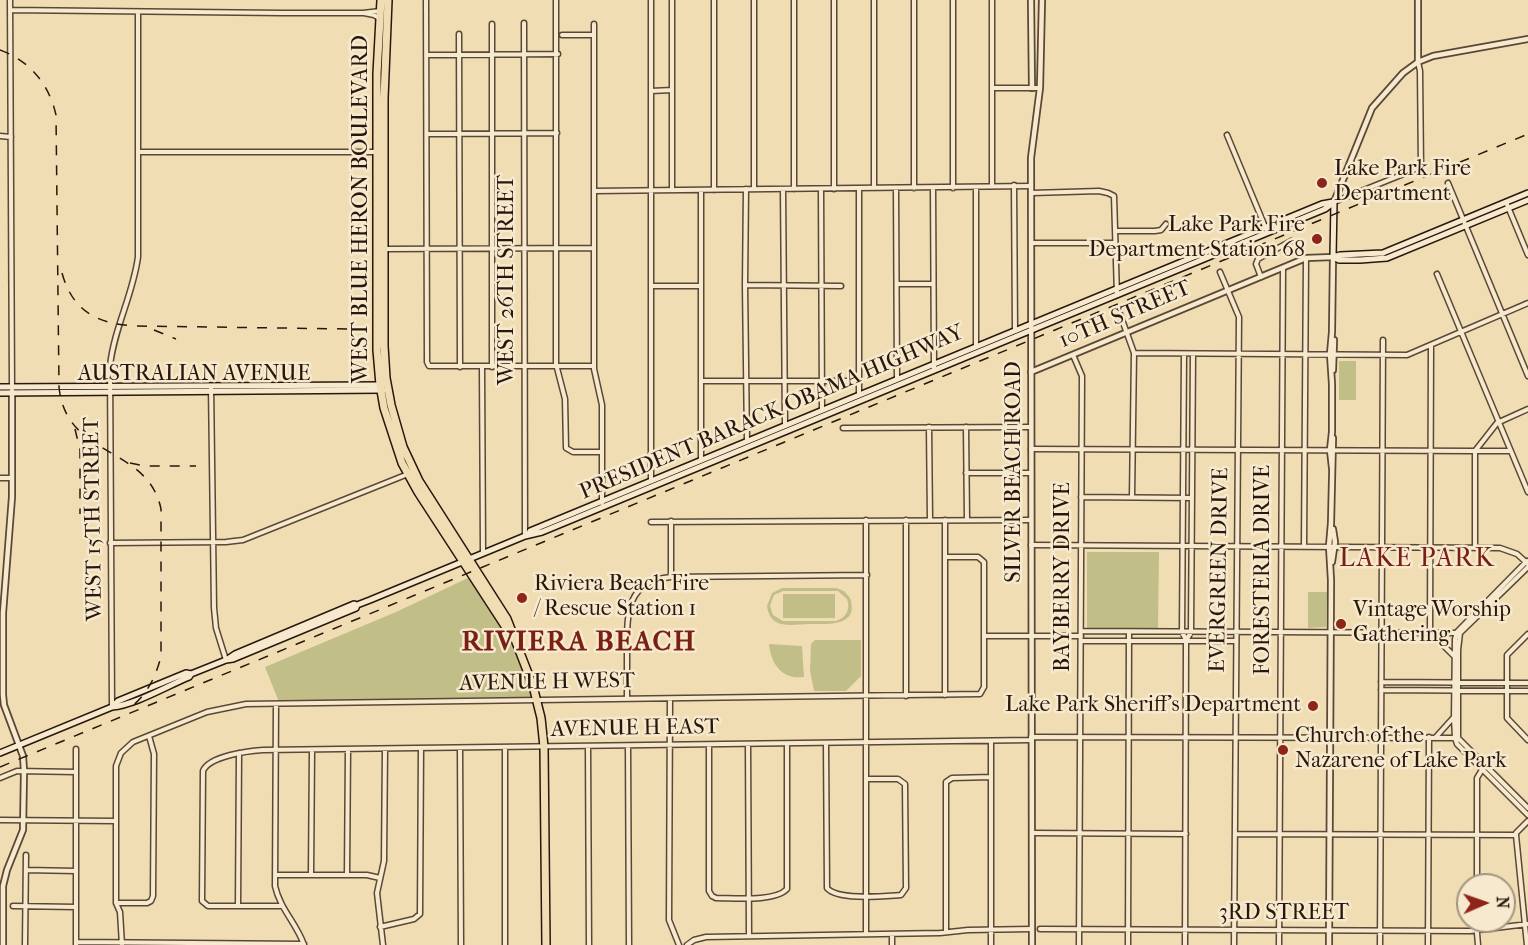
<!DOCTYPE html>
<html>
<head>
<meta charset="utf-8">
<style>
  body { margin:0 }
  #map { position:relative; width:1528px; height:945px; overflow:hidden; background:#f1ddb4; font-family:"IM FELL French Canon",serif }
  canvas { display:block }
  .north { position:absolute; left:1456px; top:873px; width:60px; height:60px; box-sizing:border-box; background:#f6e9ce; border:2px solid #a49580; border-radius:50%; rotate:88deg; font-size:16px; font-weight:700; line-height:24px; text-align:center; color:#28170c }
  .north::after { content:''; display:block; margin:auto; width:21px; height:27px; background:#8f2418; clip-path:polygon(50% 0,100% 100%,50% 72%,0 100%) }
</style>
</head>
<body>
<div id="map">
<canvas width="1528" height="945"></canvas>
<div class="north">N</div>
</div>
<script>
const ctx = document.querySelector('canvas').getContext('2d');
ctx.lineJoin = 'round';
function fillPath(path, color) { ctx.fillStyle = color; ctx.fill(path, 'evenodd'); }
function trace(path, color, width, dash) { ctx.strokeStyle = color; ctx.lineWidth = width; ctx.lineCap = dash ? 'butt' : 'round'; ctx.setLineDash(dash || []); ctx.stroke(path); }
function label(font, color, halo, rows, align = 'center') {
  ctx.font = font + ' "IM FELL French Canon",serif'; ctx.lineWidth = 5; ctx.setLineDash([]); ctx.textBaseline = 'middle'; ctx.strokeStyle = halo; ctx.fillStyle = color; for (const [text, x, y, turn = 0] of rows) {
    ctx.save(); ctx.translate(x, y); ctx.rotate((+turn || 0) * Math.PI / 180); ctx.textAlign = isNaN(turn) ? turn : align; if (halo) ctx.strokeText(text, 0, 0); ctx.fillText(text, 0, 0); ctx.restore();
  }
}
const green = new Path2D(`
  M1339,361H1356V400H1339Z
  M1087,552H1159L1158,628H1087Z
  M470,577L513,646L532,694L528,698L279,702L265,667L396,612Z
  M782,588H836L844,591L850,598C860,627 827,624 809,624C799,624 785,627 776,622C770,618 768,613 767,606L772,593ZM783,591H838L847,599C851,609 846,618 836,621H783L773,615L770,606L774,595Z
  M1308,592H1327L1326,627L1308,628Z
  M783,594H835V618H783Z
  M815,640H861V676L846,691H814L810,671L811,644Z
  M769,644L802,646L804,677C782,680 771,664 769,644Z`);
const minor = new Path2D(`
  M10,0L12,387
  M426,0L427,362L429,366H594
  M556,0V364L565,399L566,448L573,452H602
  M651,0V481
  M672,0V190
  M714,0V190
  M754,0V189
  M794,0V189
  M834,0V189
  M874,0V188
  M953,0V188
  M10,10L282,13H363L380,11
  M364,13L374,15L379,18
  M524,23L525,536
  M492,24V367
  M594,24V369L602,405V503
  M459,34L460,367
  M562,35H594
  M427,55L558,54
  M992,88H1040
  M651,91L672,90
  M427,134L557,133
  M1227,135L1266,229
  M0,136L11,137
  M139,152H377
  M1448,183L1528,376
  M1014,185L1015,331
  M992,186V0
  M976,187V346
  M914,188V0
  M933,188L934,370
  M746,189L745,285L747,441
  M783,189L785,426
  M821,189L822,410
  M859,189V395
  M896,189L897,379
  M594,191L1031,186
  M1032,193L1099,191L1108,193L1114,196L1117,295
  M1334,202L1421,167L1420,71L1418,62
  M1506,202L1528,255
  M1115,231H1155L1161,230L1166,224
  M1032,243H1115
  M385,249L594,248
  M1220,272L1239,317L1234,945
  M1437,274L1528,492
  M1261,277L1256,264L1258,259L1291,241
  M897,284H933
  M745,285L841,286
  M651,286H701
  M1120,314L1134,353L1132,497
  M1431,345L1430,632L1454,656
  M1134,353L1407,355L1528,303
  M1184,354L1182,632L1186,640
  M1073,355L1082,376L1079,945
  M482,367L483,553
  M701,381H855
  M211,386L214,608L216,628L226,660
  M929,427L930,520
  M966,427L967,520
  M843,428L1031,427
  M1031,449L1475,451L1497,423L1528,409
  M701,460V190
  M966,473H1031
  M0,478H12
  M1081,497L1192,498
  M866,520V934
  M906,520V696
  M651,522L1031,520
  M110,543L226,542L243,540L408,474
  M1031,545L1500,548L1517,554L1528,564
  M1304,546L1306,258
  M1475,547V451H1510
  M1527,561L1457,632L1455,639L1454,718L1455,738L1457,744L1528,815
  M1528,567L1460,633L1458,650V738L1528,808
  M671,577V521
  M1081,631L1460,633
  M1528,634L1507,655V718L1528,740
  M985,636H1081
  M1081,641H1236
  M1381,682L1528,683
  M1381,690L1528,691
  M945,695V520
  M627,699C627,682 627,664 627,647C627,612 627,581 671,577L867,575
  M670,699L669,920L679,945
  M276,704L275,886C280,909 297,924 304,945
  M112,706L110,366C114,328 133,295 138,257V12
  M1031,737L1458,738
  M1435,738L1453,718
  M991,741V945
  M826,743L827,888C838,901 885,896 901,895L906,888L905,784L898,779H866
  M748,744L749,936
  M709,745V891L712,896L716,898C734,898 775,902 787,889V744
  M588,746L589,945
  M628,746L629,945
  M460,748L461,945
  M505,748V945
  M76,749V945
  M0,778L17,771L76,772
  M0,820L116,821
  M1032,833L1186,834
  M1235,834L1516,835
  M1516,835L1527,945
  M1516,835V833L1528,821
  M26,870L76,871
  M347,874L348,749
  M275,875H367L380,878
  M311,875L312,750
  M1477,885V778L1483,768
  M116,903H147L151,901L153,896L154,754L149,736
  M13,906L76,907
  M238,906L239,753
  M282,906H208L202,901L203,771C209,756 248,751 263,750L1031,740
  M1476,921L1478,945
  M380,927L414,919L420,914L421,748
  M1040,929L1470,931L1528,924
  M946,932V782L952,778L991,777
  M892,934V945
  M76,942L304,944
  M25,945L26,855
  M122,945L120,912L116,903V766L121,753L133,742L207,712L246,704L980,694L984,687V562L978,557H945
  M383,945L377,893L384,861L385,749
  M687,945L694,940L706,937L940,933L968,930L1032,929
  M1128,945L1129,632
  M1185,945L1186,646V641L1191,632L1193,354
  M1279,945L1283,268
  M1380,945L1383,340
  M1428,945L1429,737`);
const tertiary = new Path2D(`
  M1031,0L1032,88
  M1418,62V0
  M1334,202L1372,108L1403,73L1418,62L1433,56L1528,39
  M1333,370L1334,340
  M1031,372L1306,258L1333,257L1332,332L1330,354L1332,384V432L1330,450L1332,468
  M1332,562L1335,542L1333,529
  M3,945V886L7,870L23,830L24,771L23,756L4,705L3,695V613L12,497V391
  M1032,945L1031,158L1040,88L1042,0
  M1329,945L1331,580L1329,546L1331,523L1333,438`);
const secondary = new Path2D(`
  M1333,257L1340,255L1383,253L1528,193
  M1333,257L1339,260H1360L1387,258L1528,200
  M1333,257L1334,202
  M0,387L382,385
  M0,393L383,390
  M528,535L530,531L1322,204L1333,202
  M226,660L235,654L354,604L357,605L370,600L525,536L542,532L1325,209L1334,202
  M113,706L118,701L186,673L191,674
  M0,753L112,707C135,705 167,686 189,677L191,674L226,660L233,659L356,608L357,605`);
const primary = new Path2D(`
  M381,0L377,74V350L380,385L384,408L402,463L418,492L507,629
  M388,0L384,98V346L386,378L391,405L403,447L419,481L507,619L533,686L541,718L544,747L546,945`);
const rail = new Path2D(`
  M0,50C30,61 49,84 56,115L59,387C66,459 148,445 161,509V656C156,677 146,697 128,709
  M62,273C73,313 100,325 138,326L349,329
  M154,330L176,339
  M75,429L80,450V514
  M130,463L145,466H196
  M0,767L1528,134`);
const markers = [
  [1322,183,6,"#8f2418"],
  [1317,239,6,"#8f2418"],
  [522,598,6,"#8f2418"],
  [1341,624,6,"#8f2418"],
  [1313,706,6,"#8f2418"],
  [1283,750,6,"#8f2418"]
];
const poiNames = [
  ["Lake Park Fire",1334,170],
  ["Department",1334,195],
  ["Lake Park Fire",1305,226,"right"],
  ["Department Station 68",1305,251,"right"],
  ["Riviera Beach Fire",534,585],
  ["/ Rescue Station 1",534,610],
  ["Vintage Worship",1353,611],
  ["Gathering",1353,636],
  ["Lake Park Sheriff's Department",1301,706,"right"],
  ["Church of the",1295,737],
  ["Nazarene of Lake Park",1295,762]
];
const streetNames = [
  ["WEST BLUE HERON BOULEVARD",362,209,-90],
  ["WEST 26TH STREET",508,280,-90],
  ["10TH STREET",1125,315,-23],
  ["AUSTRALIAN AVENUE",194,375],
  ["PRESIDENT BARACK OBAMA HIGHWAY",772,413,-23],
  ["SILVER BEACH ROAD",1015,472,-90],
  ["WEST 15TH STREET",94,519,-91],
  ["EVERGREEN DRIVE",1220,570,-89],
  ["FORESTERIA DRIVE",1264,570,-90],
  ["BAYBERRY DRIVE",1064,577,-90],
  ["AVENUE H WEST",547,683,-1],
  ["AVENUE H EAST",635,729,-1],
  ["3RD STREET",1284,914]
];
const quarterNames = [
  ["LAKE PARK",1417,560]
];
const districtNames = [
  ["RIVIERA BEACH",579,643]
];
fillPath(green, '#c2be87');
trace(minor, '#5a4836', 7);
trace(tertiary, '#5a4836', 8);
trace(secondary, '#28170c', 8);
trace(primary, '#28170c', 10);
trace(minor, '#f6e9ce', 4);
trace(tertiary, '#f6e9ce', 4.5);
trace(secondary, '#f6e9ce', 5);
trace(primary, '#f1ddb4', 7);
trace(rail, '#28170c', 1.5, [10, 10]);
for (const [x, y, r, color] of markers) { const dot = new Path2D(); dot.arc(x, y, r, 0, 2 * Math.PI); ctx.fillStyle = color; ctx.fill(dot); trace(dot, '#f6e9ce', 2); }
label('22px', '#28170c', '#f6e9ce', poiNames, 'left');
label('22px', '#28170c', '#f6e9ce', streetNames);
ctx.letterSpacing = '1.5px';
label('26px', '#7a1f14', '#f6e9ce', quarterNames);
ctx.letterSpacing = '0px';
ctx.letterSpacing = '1.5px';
label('bold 28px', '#7a1f14', '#f6e9ce', districtNames);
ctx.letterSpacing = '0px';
</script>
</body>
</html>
